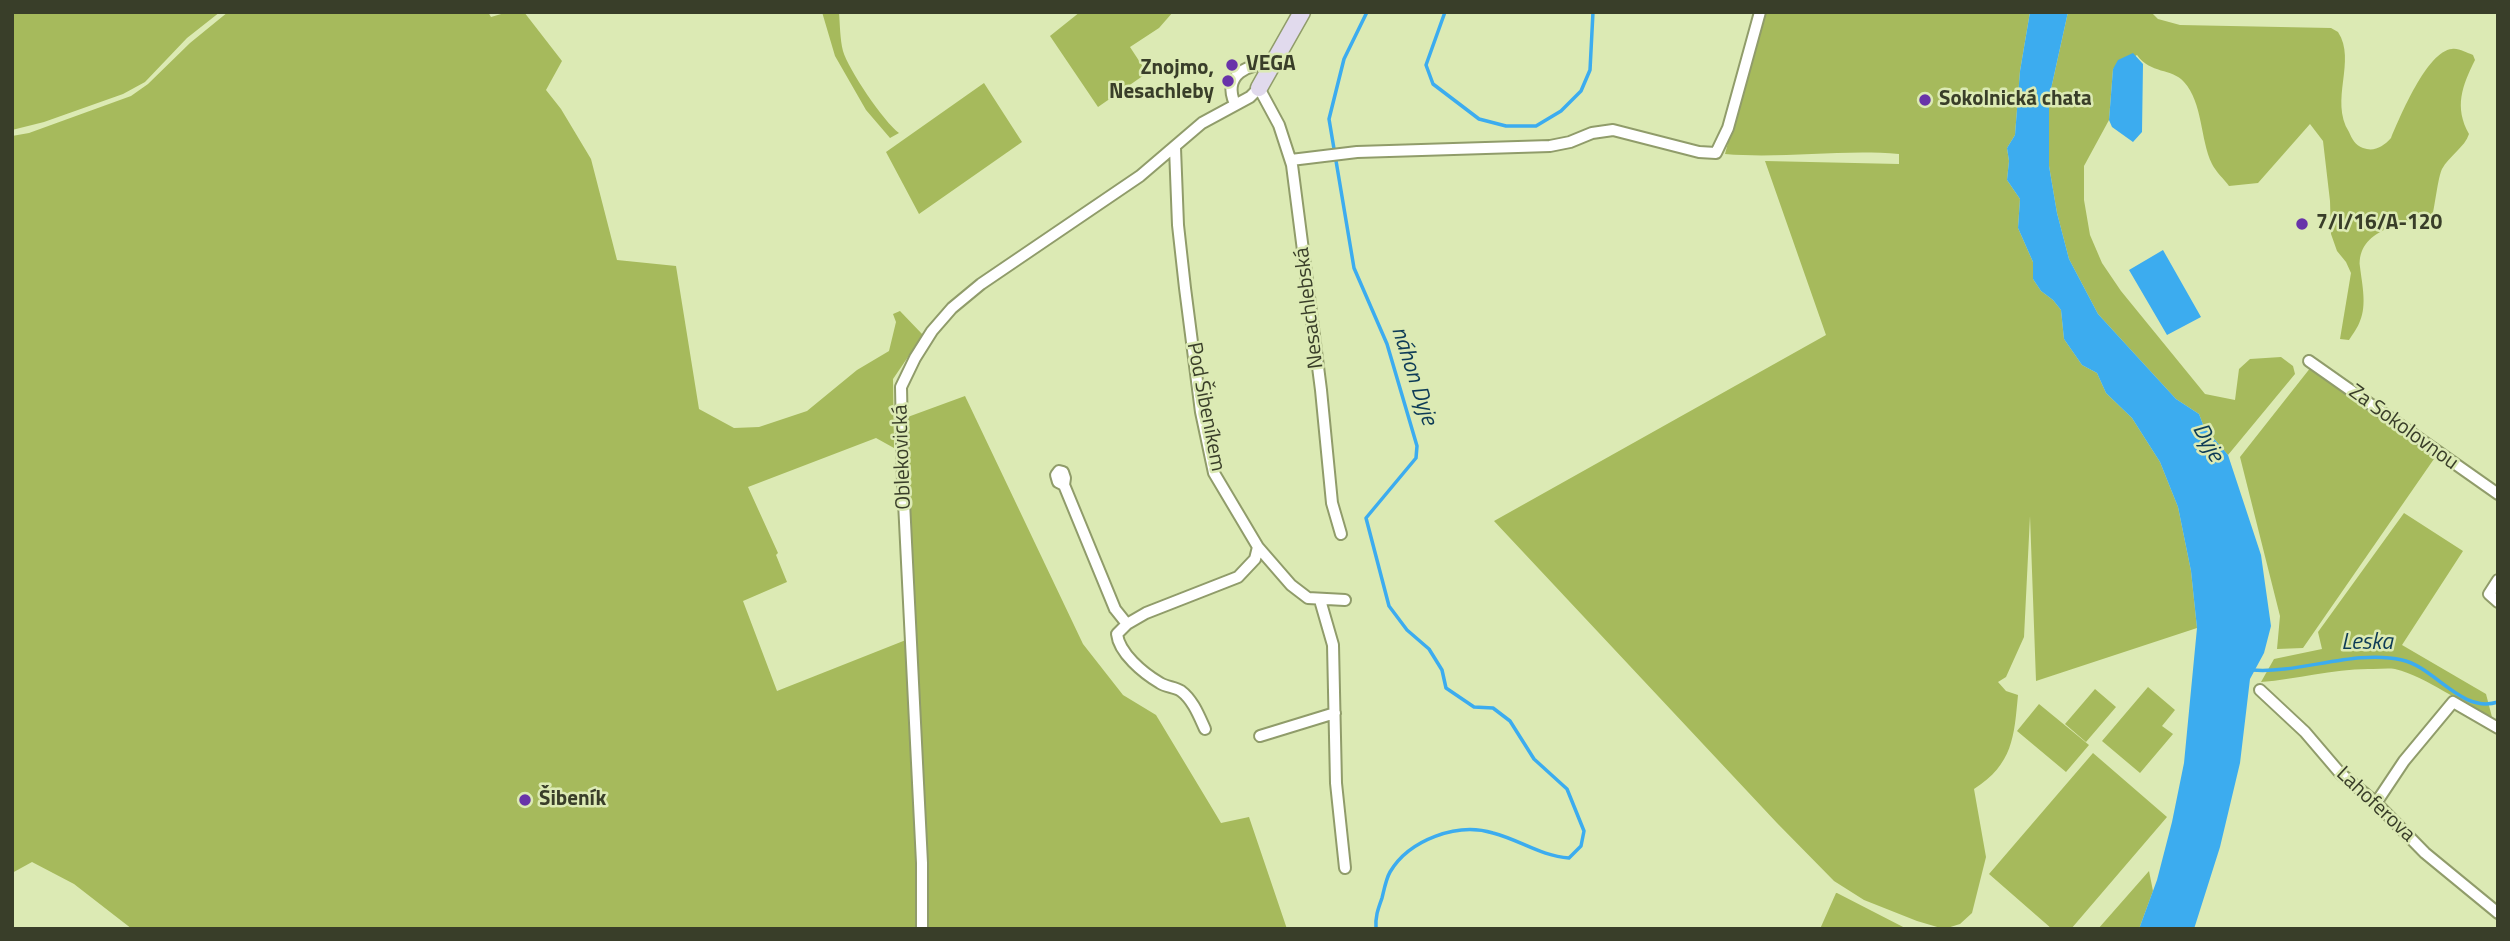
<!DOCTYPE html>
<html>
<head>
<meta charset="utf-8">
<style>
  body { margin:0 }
  #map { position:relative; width:2510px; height:941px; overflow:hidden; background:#dceab4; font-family:"Titillium Web",sans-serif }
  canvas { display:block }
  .frame { position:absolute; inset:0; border:14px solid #393e29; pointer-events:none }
</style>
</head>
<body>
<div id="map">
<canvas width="2510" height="941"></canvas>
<div class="frame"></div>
</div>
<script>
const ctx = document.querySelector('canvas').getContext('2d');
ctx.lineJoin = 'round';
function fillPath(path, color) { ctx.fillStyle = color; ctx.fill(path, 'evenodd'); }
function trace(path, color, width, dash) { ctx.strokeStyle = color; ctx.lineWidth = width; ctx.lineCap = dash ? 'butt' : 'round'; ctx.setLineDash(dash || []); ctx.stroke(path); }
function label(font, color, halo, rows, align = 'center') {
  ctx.font = font + ' "Titillium Web",sans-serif'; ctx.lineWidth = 5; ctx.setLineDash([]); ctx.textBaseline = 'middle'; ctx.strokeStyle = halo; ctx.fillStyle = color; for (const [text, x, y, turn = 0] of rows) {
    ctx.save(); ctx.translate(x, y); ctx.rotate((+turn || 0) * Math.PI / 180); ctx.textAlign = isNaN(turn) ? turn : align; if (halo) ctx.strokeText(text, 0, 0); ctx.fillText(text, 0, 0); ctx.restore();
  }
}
const green = new Path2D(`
  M12,12H220L187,38L145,82L123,94L44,122L12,130Z
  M228,12H488L491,17L508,12H524L562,61L546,90L561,109L591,159L617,260L676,266L699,409L734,428L759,427L807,411L857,370L889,351L896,322L893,314L900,311L923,335L893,379L894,448L876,438L748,487L778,553L776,555L787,582L743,601L777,691L916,636L905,418L965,396L1083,644L1123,695L1156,715L1221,823L1249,817L1287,929H928L921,747L917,929H132L74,884L32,862L12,873V136L29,133L131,96L148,84L190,43Z
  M822,12H839C840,25 840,39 843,51C848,69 884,122 899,133L890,138L866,110L835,56Z
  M1080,12H1173L1159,28L1130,47L1147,73L1098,107L1050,36Z
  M1763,12H2030L2020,71L2015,135L2007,148L2009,161L2007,180L2020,199L2018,228L2033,262V279L2041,291L2053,300L2061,310L2064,339L2082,365L2097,373L2106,393L2132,418L2160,462L2178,507L2191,571L2197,628L2036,681L2030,516L2024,637L2006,677L1998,682L2006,691L2018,695C2014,737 2013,764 1974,789L1986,857L1972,913L1960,924L1944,929L1917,921L1864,900L1834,881L1777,823L1494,521L1826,335L1765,161L1899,164V154C1841,149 1782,159 1725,154Z
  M2068,12H2151L2158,19L2180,25L2331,28L2338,32C2357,61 2329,100 2349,132C2352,139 2355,145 2363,148C2374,152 2383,147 2391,138C2400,117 2427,51 2452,49C2459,48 2467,53 2473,55L2475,60C2462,86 2454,107 2469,134C2465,147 2449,156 2442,169C2438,177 2435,206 2432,217C2403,222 2357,230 2360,267C2362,284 2367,305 2360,321C2358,327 2353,334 2349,340L2340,339L2351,273L2346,262L2337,251L2331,234L2330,201L2323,141L2310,124L2258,183L2229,186C2224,179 2216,172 2212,164C2200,139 2203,103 2184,82C2172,68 2150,74 2137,55L2113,69L2109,120L2084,166V200L2090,235L2102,263L2121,291L2205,394L2235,400L2239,369L2250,359L2281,357L2293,366L2295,374L2228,455L2204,427L2199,414L2176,399L2098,314L2069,259L2057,213L2049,166V98Z
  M984,83L1022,142L919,214L886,152Z
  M2311,367L2436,456L2303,648L2277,649L2280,616L2240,457Z
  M2404,513L2463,551L2402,645L2486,694L2492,717C2459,703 2429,678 2395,669C2388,668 2380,669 2373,669C2335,668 2299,679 2261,682L2274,659L2322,649L2318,632Z
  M2148,687L2175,710L2162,726L2173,734L2140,773L2102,741Z
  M2095,689L2116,707L2086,742L2065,724Z
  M2039,704L2089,745L2066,772L2017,731Z
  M2093,753L2167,817L2071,929H2052L1989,874Z
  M2149,871L2153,891L2139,929H2098Z
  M1836,893H1837L1907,929H1820Z`);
const water = new Path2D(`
  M2030,12H2068L2049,98V166L2057,213L2069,259L2098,314L2176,399L2199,414L2204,427L2228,455L2261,555L2271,626L2264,653L2250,679L2240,763L2220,847L2194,929H2139L2157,880L2172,822L2184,763L2197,628L2191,571L2178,507L2160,462L2132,418L2106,393L2097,373L2082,365L2064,339L2061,310L2053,300L2041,291L2033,279V262L2018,228L2020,199L2007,180L2009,161L2007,148L2015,135L2020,71Z
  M2133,53L2143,64L2142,132L2133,142L2112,127L2109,120L2113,69L2118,60Z
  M2163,250L2201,317L2167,335L2129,270Z`);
const stream = new Path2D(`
  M1367,12L1344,59L1329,119L1354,268L1387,344L1417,446L1416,458L1366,518L1389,606L1407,630L1429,649L1442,670L1446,688L1474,707L1493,708L1510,721L1534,759L1567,789L1584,831L1581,846L1569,858C1541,856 1520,840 1493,833C1457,822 1409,840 1390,872C1386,879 1384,890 1382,898C1378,909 1375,917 1376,929
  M1445,12L1426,65L1433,84L1479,119L1506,126H1536L1561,111L1581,91L1590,70L1593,12
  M2252,670C2299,674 2355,649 2402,660C2435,667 2461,714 2498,702`);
const street = new Path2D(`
  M1235,104C1222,74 1248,64 1273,63
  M1175,148L1178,225L1185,288L1201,412L1214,473L1258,547L1291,585L1308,598L1345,600
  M1291,160L1357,152L1550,146L1570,142L1592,133L1613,130L1699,152L1716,153L1728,128L1760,12
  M2309,361L2498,494
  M1064,485L1058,482L1056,475L1059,471L1063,472L1065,478L1064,485L1115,609L1127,624L1146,613L1238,577L1255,559L1258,547
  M2498,580L2489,594L2498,602
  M1320,600L1333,645L1336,783L1345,868
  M1127,624L1117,634C1119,653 1143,673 1160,683C1166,687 1175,687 1181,691C1193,700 1199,716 1205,729
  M2260,690L2305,732L2340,773L2376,803L2425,853L2498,913
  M1260,736L1335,713
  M2376,803L2404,761L2453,702L2498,728
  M922,929V863L903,482L901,387L915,358L932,331L952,308L981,284L1140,176L1202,123L1250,97L1259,88L1279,125L1292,165L1321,390L1332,503L1341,534`);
const secondary = new Path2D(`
  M1259,88L1302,12`);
const markers = [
  [1232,65,7,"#6833a9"],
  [1228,81,7,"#6833a9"],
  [1925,100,7,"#6833a9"],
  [2302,224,7,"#6833a9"],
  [525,800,7,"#6833a9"]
];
const poiNames = [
  ["VEGA",1246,65],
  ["Znojmo,",1214,69,"right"],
  ["Nesachleby",1214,93,"right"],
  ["Sokolnická chata",1939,100],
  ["7/I/16/A-120",2316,224],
  ["Šibeník",539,800]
];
const streetNames = [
  ["Nesachlebská",1310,308,-97],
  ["Pod Šibeníkem",1205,407,79],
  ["Za Sokolovnou",2403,428,36],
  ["Oblekovická",903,457,-92],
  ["Lahoferova",2375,805,43]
];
const waterNames = [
  ["náhon Dyje",1413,376,72],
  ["Dyje",2207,443,61],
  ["Leska",2367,643]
];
fillPath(green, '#a6ba5c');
fillPath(water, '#3cacef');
trace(stream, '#3cacef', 3.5);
trace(street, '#909c6a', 14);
trace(secondary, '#909c6a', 19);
trace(street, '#fff', 10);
trace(secondary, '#e1daed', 16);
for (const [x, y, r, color] of markers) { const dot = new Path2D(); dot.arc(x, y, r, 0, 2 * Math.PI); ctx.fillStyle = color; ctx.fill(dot); trace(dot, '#dceab4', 2.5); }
label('bold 21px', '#393e29', '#dceab4', poiNames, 'left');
label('21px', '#393e29', '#dceab4', streetNames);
label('italic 23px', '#0d3b56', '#dceab4', waterNames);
</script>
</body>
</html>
